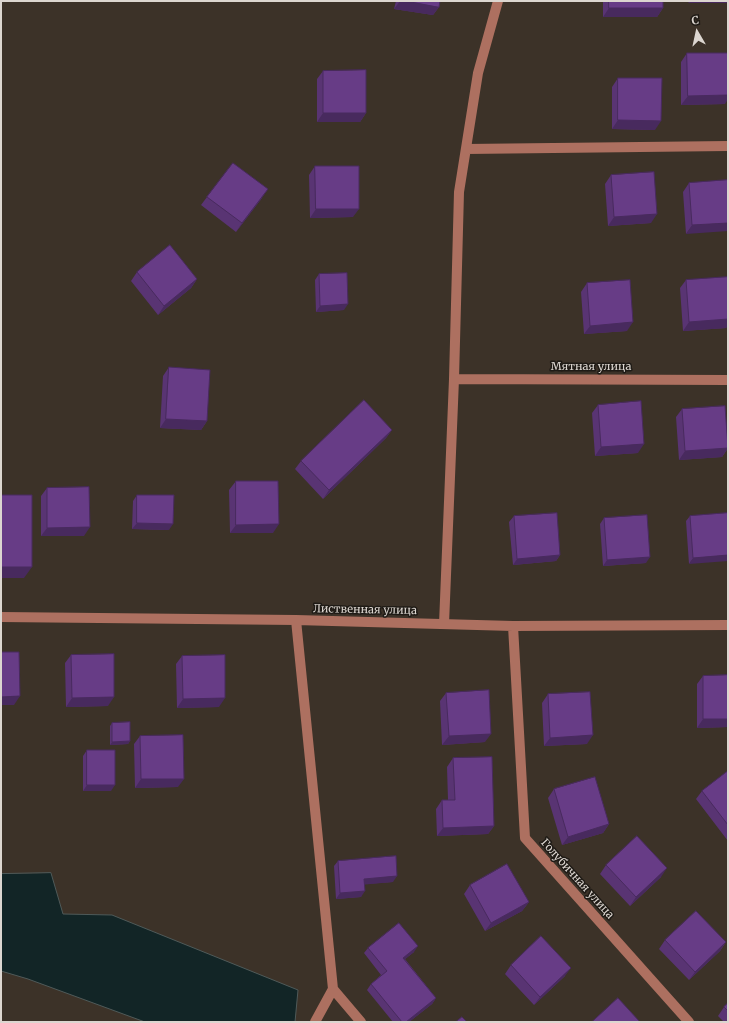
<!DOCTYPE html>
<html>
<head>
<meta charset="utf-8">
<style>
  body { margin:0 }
  #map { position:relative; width:729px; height:1023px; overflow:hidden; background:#3c3228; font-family:Merriweather,serif }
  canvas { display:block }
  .frame { position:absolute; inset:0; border:2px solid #dcd6d0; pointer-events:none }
  .north { position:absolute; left:677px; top:12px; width:40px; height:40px; -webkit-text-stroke:3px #1f1b16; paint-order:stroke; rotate:351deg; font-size:11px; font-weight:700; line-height:16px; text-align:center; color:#dcd6d0 }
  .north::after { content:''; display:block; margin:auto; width:14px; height:18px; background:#dcd6d0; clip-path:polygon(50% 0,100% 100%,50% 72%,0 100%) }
</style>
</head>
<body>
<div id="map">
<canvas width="729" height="1023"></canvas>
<div class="frame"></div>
<div class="north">С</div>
</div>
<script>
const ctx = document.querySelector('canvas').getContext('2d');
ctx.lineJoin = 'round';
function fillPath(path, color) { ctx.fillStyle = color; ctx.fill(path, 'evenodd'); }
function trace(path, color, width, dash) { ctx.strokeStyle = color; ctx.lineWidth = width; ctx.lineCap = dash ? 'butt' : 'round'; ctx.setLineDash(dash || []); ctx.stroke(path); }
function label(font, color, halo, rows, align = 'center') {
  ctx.font = font + ' Merriweather,serif'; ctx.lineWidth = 3; ctx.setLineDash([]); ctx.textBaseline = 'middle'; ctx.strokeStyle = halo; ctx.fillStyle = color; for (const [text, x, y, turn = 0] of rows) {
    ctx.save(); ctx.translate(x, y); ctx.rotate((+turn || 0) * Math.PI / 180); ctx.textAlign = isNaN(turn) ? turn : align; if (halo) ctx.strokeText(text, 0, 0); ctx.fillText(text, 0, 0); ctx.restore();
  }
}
const water = new Path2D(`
  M51,873L63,914L112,915L298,990L295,1022H145L28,979L1,971V874Z`);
const minor = new Path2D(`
  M466,149L728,146
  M454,379L728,380
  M1,617L296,620L513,626L728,625
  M296,620L333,989L361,1022
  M444,624L454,379L459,192L478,73L498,1
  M513,626L525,838L689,1022
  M315,1022L333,989`);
const wall = new Path2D(`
  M396,1H440L439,7L433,15L394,9Z
  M603,1H663V8L657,17H603Z
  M687,53L725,104L681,105V62Z
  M323,71L366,113L360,122H317V79Z
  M618,78L655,130L612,129V87Z
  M315,166L353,217L310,218L309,175Z
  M611,175L651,223L608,226L605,184Z
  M728,180L686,234L683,192L689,183Z
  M207,197L262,198L236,232L201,205Z
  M137,272L197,279L191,288L158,315L131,281Z
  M319,274L344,310L316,312L315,280Z
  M728,277V325L726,328L683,331L680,288L686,280Z
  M587,283L627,331L584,334L581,292Z
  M169,367L207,421L201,430L160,428L163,376Z
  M598,405L638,453L595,456L592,413Z
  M682,409L728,448L722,457L679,460L676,417Z
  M392,430L386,438L323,499L295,469L301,461Z
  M236,481L273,533H230L229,490Z
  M47,488L84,536H41V496Z
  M137,495L169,530L132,529L133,501Z
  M728,513L689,564L686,521L690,516Z
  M514,516L560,555L556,561L513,565L509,522Z
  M604,518L646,563L603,566L600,524Z
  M71,655L108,706L66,707L65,663Z
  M182,656L219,707L177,708L176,664Z
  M703,676L728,727L697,728V684Z
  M446,693L485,742L442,745L440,701Z
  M548,694L587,744L544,746L542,703Z
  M112,723L130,741L128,744L110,745V726Z
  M140,736L178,787L135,788L134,744Z
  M87,750L111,791H83V756Z
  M453,758L494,826L488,834L437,836L436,809L442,800H448L447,767Z
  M728,771V841L696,799L702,791Z
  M554,789L609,824L603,833L562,845L548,798Z
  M338,861L393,882L365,884L361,897L336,899L334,866Z
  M606,865L661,877L630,906L600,874Z
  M470,885L529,902L522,911L485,931L464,894Z
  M665,940L726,942L720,951L689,980L659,949Z
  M368,948L414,952L405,959L436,998L432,1004L409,1022H393L367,990L371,984L381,975L364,953Z
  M511,965L565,976L534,1005L505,974Z
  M728,1003V1022H724L718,1016L724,1007Z`);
const shadedWall = new Path2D(`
  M400,1H406L439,7L433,15L394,9Z
  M690,1H728V3H688Z
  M609,8H663L657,17H603Z
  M728,95V99L725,104L681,105L688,96Z
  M323,113H366L360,122H317Z
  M618,120L661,121L655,130L612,129Z
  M268,189L262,198L236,232L242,223Z
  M316,209H359L353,217L310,218Z
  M657,214L651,223L608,226L614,217Z
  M728,223V231L686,234L692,225Z
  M197,279L191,288L158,315L164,306Z
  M348,304L344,310L316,312L320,306Z
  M728,319V325L726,328L683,331L689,322Z
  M633,322L627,331L584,334L590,326Z
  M166,419L207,421L201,430L160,428Z
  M392,430L386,438L323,499L329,490Z
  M644,444L638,453L595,456L601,447Z
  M728,448L722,457L679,460L685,451Z
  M137,523L173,524L169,530L132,529Z
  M279,524L273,533H230L236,525Z
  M90,527L84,536H41L47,528Z
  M560,555L556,561L513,565L517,559Z
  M728,555V561L689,564L693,558Z
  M650,557L646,563L603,566L607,560Z
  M1,567H32L24,578H1Z
  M20,696L14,705H1V697Z
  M114,697L108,706L66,707L72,698Z
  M225,698L219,707L177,708L183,699Z
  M703,719H728V727L697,728Z
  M491,734L485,742L442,745L449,736Z
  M593,735L587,744L544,746L550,738Z
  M130,741L128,744L110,745L112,742Z
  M141,779H184L178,787L135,788Z
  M87,785H115L111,791H83Z
  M609,824L603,833L562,845L568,837Z
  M494,826L488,834L437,836L443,828Z
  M667,868L661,877L630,906L636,897Z
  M397,876L393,882L360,885L364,879Z
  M365,891L361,897L336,899L340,893Z
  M529,902L522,911L485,931L491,923Z
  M726,942L720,951L689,980L695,972Z
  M418,946L414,952L399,964L403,958Z
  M571,968L565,976L534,1005L540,997Z
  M436,998L432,1004L409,1022H406Z`);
const building = new Path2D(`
  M406,1H440L439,7Z
  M609,1H663V8H609Z
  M687,53H728V95L688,96Z
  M366,70V113H323V71Z
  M618,78H662L661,121L618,120Z
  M233,163L268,189L242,223L207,197Z
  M315,166H359V209H316Z
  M654,172L657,214L614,217L611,175Z
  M728,180V223L692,225L689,183Z
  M170,245L197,279L164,306L137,272Z
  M347,273L348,304L320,306L319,274Z
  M728,277V319L689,322L686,280Z
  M630,280L633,322L590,326L587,283Z
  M169,367L210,370L207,421L166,419Z
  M364,400L392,430L329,490L301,461Z
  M641,401L644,444L601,447L598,405Z
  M725,406L728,448L685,451L682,409Z
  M236,481H278L279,524L236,525Z
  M89,487L90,527L47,528V488Z
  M1,495H32V567H1Z
  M137,495H174L173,524L137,523Z
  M557,513L560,555L517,559L514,516Z
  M728,513V555L693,558L690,516Z
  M647,515L650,557L607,560L604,518Z
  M1,652H19L20,696L1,697Z
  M114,654V697L72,698L71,655Z
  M225,655V698L183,699L182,656Z
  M728,675V719H703V676Z
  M489,690L491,734L449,736L446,693Z
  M590,692L593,735L550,738L548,694Z
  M130,722V741L112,742V723Z
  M183,735L184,779H141L140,736Z
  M87,750H115V785H87Z
  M492,757L494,826L443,828L442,800H455L453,758Z
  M728,771V825L702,791Z
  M595,777L609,824L568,837L554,789Z
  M637,836L667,868L636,897L606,865Z
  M396,856L397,876L364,879L365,891L340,893L338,861Z
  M507,864L529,902L491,923L470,885Z
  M696,911L726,942L695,972L665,940Z
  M399,923L418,946L403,958L436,998L406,1022H402L371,984L387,971L368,948Z
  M541,936L571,968L540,997L511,965Z
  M618,998L640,1022H592Z
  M728,1003V1011L724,1007Z
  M462,1017L467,1022H456Z`);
const streetNames = [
  ["Мятная улица",591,367],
  ["Лиственная улица",365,610,1],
  ["Голубичная улица",577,879,48]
];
fillPath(water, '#122526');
trace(water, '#4f5a59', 1);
trace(minor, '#ad7060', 10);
fillPath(wall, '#593473');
fillPath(shadedWall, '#482a5e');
fillPath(building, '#673c86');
trace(building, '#482a5e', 1);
label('11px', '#dcd6d0', '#1f1b16', streetNames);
</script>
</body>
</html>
